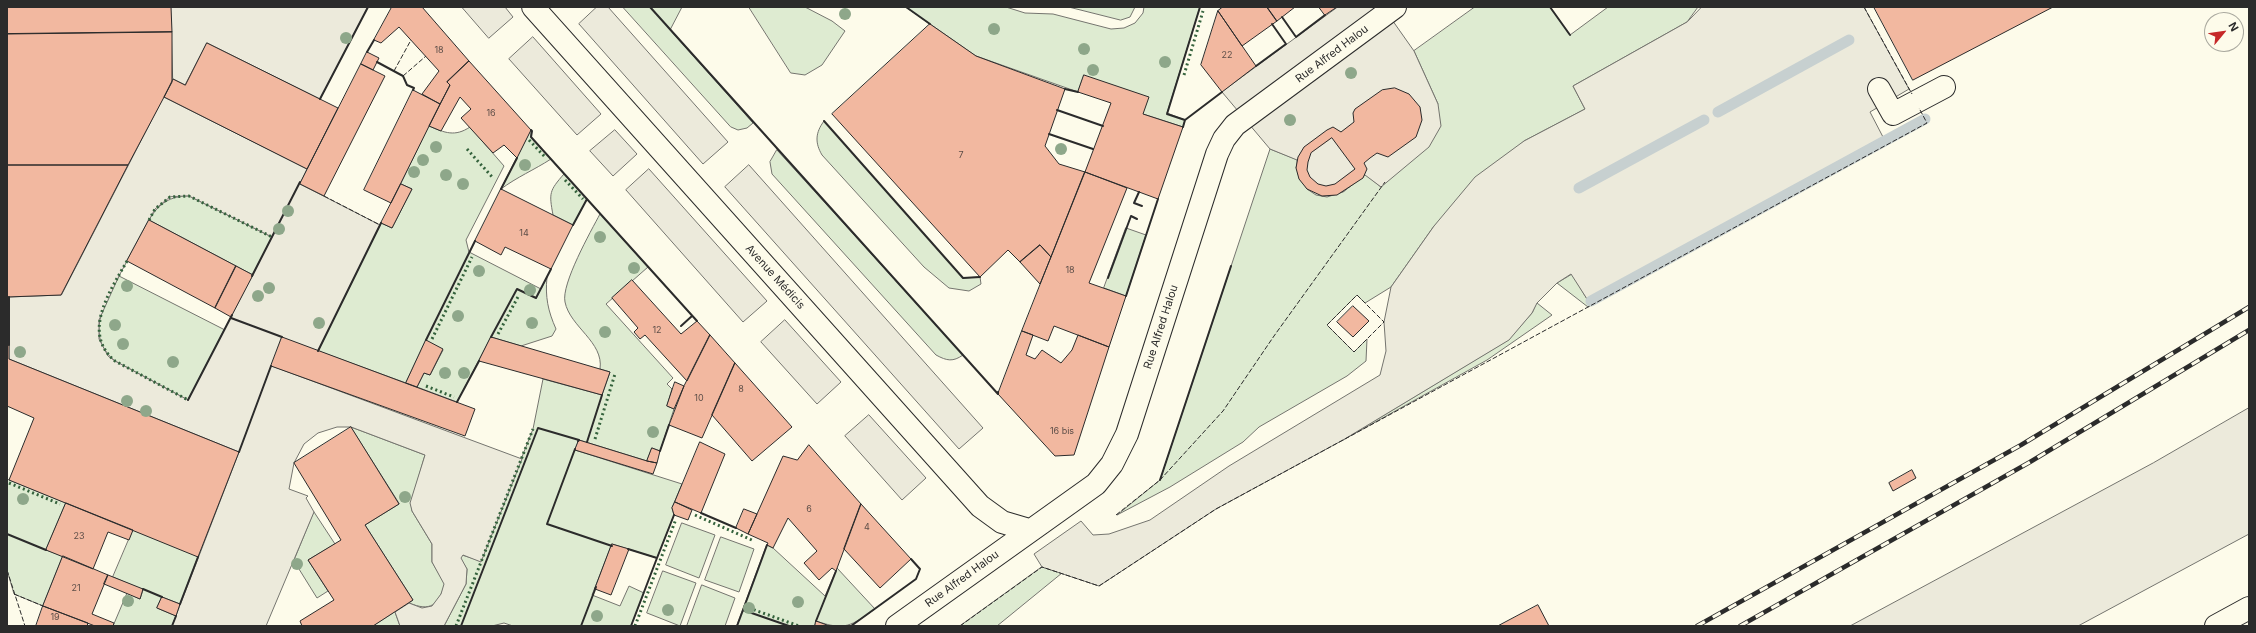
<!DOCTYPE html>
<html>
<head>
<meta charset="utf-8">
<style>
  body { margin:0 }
  #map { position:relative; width:2256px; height:633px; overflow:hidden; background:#fdfbea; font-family:Inter,sans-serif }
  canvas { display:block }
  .frame { position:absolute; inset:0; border:8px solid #2b2b2b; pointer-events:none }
  .north { position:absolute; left:2204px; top:12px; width:40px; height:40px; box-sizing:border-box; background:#fdfbea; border:1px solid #a9a89e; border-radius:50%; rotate:61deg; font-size:11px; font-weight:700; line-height:16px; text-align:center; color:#2b2b2b }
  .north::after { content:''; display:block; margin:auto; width:14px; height:18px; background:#c62828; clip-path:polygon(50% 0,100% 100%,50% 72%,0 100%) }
</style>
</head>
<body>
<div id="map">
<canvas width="2256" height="633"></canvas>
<div class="frame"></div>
<div class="north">N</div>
</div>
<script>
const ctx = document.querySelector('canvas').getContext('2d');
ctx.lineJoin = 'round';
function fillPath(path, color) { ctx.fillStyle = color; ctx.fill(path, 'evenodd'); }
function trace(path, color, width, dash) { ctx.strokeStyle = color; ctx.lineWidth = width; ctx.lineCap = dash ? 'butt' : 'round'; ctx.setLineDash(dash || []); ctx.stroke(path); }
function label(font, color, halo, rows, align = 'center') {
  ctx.font = font + ' Inter,sans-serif'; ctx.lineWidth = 3; ctx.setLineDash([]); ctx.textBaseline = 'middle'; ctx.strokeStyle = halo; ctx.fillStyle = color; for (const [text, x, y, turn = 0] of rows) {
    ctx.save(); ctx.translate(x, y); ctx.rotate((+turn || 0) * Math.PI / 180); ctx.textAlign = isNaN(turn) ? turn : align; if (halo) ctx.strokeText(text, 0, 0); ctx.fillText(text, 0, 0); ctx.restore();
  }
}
const green = new Path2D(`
  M623,7H682L670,30L753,123L747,128L738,130L731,127Z
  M749,7H805L832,21L845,31L822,65L805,75L791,73Z
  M906,7H1006L1025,13L1053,14L1111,29L1124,28L1135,23L1143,13L1144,7H1200L1167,113L1185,120L1183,127L1143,114L1084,76L1078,92L976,56Z
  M1069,7H1135L1130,17L1121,20Z
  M1475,7H1550L1570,35L1608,7H1698L1687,22L1573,86L1585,109L1524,141L1434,226L1391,287L1365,303L1357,295L1327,325L1354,352L1367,339L1366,361L1347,376L1259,427L1243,442L1170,487L1117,515L1160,480L1270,149L1298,160L1296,168L1343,192L1365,174L1381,187L1438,104L1414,51Z
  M1923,116L1927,123L1588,307L1557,283L1572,274L1587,299Z
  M824,121L957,271L963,278L980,277L981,284L969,291L949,288L924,267L822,155C815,143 815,133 824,121Z
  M429,126C445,133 455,137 470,127L504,166L466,240L469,252L541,289L547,277C545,297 548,311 556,329L552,336L521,346L491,337L457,402L417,387L424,373L430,375L443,350L426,341L406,383L318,351L381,223L392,228L412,189L401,184Z
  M531,130V137L551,159C534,170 517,177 501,189Z
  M777,150L963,355C953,362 947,361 936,355L772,174L770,162Z
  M564,174L587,199L573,225L553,215C549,193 549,191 564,174Z
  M189,196L272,237L253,275L149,220C159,203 170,196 189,196Z
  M600,214L648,267L606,304L673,378L667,384L672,389L667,406L674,409L660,451L652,448L647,461L579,440L575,450L682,484L672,508L674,515L657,558L612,544L592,595L620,606L629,586L644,593L631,626H513L504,623L492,626H444L466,584L467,569L460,558L462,555L481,561L533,429L543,379L602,395L610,372L600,369C604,342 570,327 565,302C561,284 591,231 600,214Z
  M1126,228L1146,235L1126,296L1104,288Z
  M119,276L225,330L188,400L115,361C84,335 105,304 119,276Z
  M1537,303L1552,315L1487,360L1343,440L1508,340L1532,313Z
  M351,427L425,455L411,503L412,511L432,544V562L445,584C438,605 431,612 409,603L413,600L365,525L399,504Z
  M7,479L66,503L46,550L63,556L43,606L14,594L7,570Z
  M314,512L335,544L308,560L328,591L317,598L294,561Z
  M682,523L715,535L699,578L666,565Z
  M133,530L199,554L180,604L162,597L157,608L176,616L172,626H113L127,593L140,599L143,590L113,577Z
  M721,537L754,549L739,592L705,580Z
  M767,545L773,548L825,596L837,568L875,609C851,626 845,631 816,621L815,626H737Z
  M1042,567L1062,573L997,626H960Z
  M663,571L696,583L680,626L647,613Z
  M702,585L735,598L725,626H687Z
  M395,612L400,626H373Z`);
const parking = new Path2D(`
  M171,7H368L320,99L207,43L185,85L173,79Z
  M462,7H505L513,17L489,38Z
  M597,7H608L728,142L703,164L579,24Z
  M1338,7H1383L1414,51L1438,104L1441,126L1429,147L1381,187L1365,175L1343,192L1327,197L1316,195L1307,189L1298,174L1297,160L1270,149L1222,92Z
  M1702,7H1864L1909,89L1870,112L1883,137L1587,299L1571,274L1557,283L1537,303L1532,313L1509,340L1343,440L1216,509L1099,586L1042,567L1034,554L1081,521L1093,535L1109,534L1150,520L1229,466L1380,375L1386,351L1384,322L1391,287L1434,226L1475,177L1524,141L1585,109L1573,86L1687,22Z
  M533,37L601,114L577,135L509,59Z
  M164,97L307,169L300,184L380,225L318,351L282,338L272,366L522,459L481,562L463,555L461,558L467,569L466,584L444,626H400L395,612L409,603L422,608L432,606L441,594L444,584L432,562V544L412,511L410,503L425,455L351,427H337L318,433L304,444L294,463L289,489L308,496L306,498L314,512L266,626H172L239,452L9,359V297L61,295ZM189,196L272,237L188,400L115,361L108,356L99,339V320L119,276L155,209L170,197Z
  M615,130L637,154L613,176L590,151Z
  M749,165L983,428L959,449L725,187Z
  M649,169L767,301L743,322L626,190Z
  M785,320L841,382L817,404L761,342Z
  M2249,408V534L2078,626H1850L2153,463Z
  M869,415L926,478L902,500L845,436Z`);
const stream = new Path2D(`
  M1718,112L1849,40
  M1579,188L1704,120
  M1591,301L1925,119`);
const building = new Path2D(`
  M7,7H171L172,32L7,34Z
  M392,7H422L469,61L447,82L450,85L440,104L422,94L439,71L399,27L381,43L374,40Z
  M1223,7H1267L1277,21L1242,46L1218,11Z
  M1267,7H1295L1277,21Z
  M1319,7H1337L1325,15Z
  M1874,7H2053L1913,80Z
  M1218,11L1256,66L1222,92L1201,65Z
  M930,24L976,56L1065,89L1045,146L1059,164L1085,172L1051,257L1040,245L1020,262L1008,250L980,277L832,114Z
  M172,32V82L128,165H7V34Z
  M207,43L338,108L307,169L164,97L173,79L185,85Z
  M367,52L379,58L373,70L361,64Z
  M469,61L531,130L517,158L504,145L493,153L461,118L471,109L460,97L441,131L429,126L450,85L447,82Z
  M361,64L385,76L324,196L300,184Z
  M1084,75L1149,97L1143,114L1183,127L1158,199L1085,172L1111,103L1078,92Z
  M1395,88L1409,94L1420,107L1422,120L1416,137L1388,157L1377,153L1370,158L1364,163L1367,169L1363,178L1337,195L1322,196L1307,189L1299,179L1296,168L1298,157L1304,147L1327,130L1333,127L1341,132L1354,122L1353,113L1355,109L1382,90ZM1332,138L1355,169L1335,184L1326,186L1318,184L1310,177L1307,170L1308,162L1311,153Z
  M413,90L440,104L391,203L364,190Z
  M7,165H128L61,295L7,297Z
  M1085,172L1127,188L1089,283L1126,296L1109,347L1054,326L1048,341L1022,331Z
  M401,184L412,189L392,228L381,223Z
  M501,189L573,225L551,269L505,247L501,255L475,241Z
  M149,220L236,266L215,308L127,261Z
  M1040,245L1051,257L1040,284L1020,262Z
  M236,266L253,275L231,317L215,308Z
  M632,280L681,334L697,321L710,335L687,381L645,335L640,339L634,332L638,328L612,298Z
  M1353,306L1369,321L1353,337L1337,322Z
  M1022,331L1033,335L1026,355L1035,359L1042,350L1061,363L1072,350L1078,335L1109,347L1074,455L1055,456L998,394Z
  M710,335L735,363L702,438L669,425L684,386Z
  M282,337L475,409L465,436L271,366Z
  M491,337L610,372L602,395L479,361Z
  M426,340L443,349L430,375L424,373L417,387L406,383Z
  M7,345H9V359L239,452L198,557L9,480L34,418L7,406Z
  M735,363L792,427L752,461L712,415Z
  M675,382L684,386L674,409L667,406Z
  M351,427L399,504L365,525L413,600L373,626H302L300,621L334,600L308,560L341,540L294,463Z
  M579,440L647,461L657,463L653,474L575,450Z
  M700,442L725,454L701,513L675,502Z
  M809,445L861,504L836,571L832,568L819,580L804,563L817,551L788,518L773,548L767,545L768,543L748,534L783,456L797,460Z
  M652,448L660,451L657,463L647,461Z
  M1912,470L1916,478L1893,491L1889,483Z
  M675,502L692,510L688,520L674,515L672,508Z
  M66,503L133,530L129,540L108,532L93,569L46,550Z
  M861,504L911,559L880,588L844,549Z
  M744,509L757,514L748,534L736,528Z
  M612,544L629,549L611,595L595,589Z
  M63,556L108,575L92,614L114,623L113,626H95L43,606Z
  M108,575L143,589L140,599L104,584Z
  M162,597L180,604L176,616L157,608Z
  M1538,605L1549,626H1498Z
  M43,606L88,623L87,626H36Z
  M816,621L827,625V626H815Z`);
const minor = new Path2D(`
  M533,7L980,506L1002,522L1029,530
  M1879,89L1893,114L1944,87
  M897,626L1096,484L1112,464L1127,434L1217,154L1224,139L1235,125L1395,7
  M2216,626L2249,608`);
const rail = new Path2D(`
  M1697,626L2021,445L2249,307
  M1740,626L2030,462L2249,330`);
const hedge = new Path2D(`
  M1184,75L1203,11
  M529,140L546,158
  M467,149L493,178
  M565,180L583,199
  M149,220L155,209L170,197L189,196L272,237
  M127,261C110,291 81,333 115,361L188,400
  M498,334L519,295
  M432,339L472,257
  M426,386L454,397
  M595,439L615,374
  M9,483L60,504
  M695,515L754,541
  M749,608L799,626
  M456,626L533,429
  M635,626L676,519`);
const fence = new Path2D(`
  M1864,7L1912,94
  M394,71L411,40
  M403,76L426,56
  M324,196L380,225
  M1357,295L1384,322L1354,352L1327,325Z
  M1116,515L1160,480L1223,411L1274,336L1385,182
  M7,570L25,626
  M14,594L43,606
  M960,626L1042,567L1099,586L1216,509L1927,123L1919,108`);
const wall = new Path2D(`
  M650,7L998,394V392
  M906,7L930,24
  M1550,7L1570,35
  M1282,17L1296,37L1325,15
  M367,52L374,40
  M377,62L403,76L407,85L414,88L413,90
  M1256,66L1286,44L1272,24
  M1065,89L1078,92
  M320,99L368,7
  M1057,110L1103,126
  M1185,120L1222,92
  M824,121L963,278L980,277
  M1183,127L1185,120L1167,114L1200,7
  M531,130L532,131L531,137L697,321
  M1049,134L1093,149
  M501,189L517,158
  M1139,192L1134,203L1142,206
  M573,225L587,199
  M252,276L300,182
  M1108,278L1131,216L1137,219
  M1126,296L1158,199
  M9,297V345
  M231,318L282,337
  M681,326L692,316
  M491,337L517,289L536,298L551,269
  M426,340L475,241
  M318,351L381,223
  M188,400L232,315
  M457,402L479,361
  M587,442L602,395
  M575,449L547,524L612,546
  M660,451L669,425
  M239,452L271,366
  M1160,480L1231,266
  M701,513L736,528
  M7,534L46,550
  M767,545L743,610L789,626
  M628,549L657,558L631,626
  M657,558L674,515
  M143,589L162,597
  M180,604L198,557
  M816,621L836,571
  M172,626L176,616
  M461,626L538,428L579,440L578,441
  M581,626L596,587
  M737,626L743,610
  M851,626L916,579L920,569L911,559`);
const trees = [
  [845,14],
  [994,29],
  [346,38],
  [1084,49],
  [1165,62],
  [1093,70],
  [1351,73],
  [1290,120],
  [436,147],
  [1061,149],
  [423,160],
  [525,165],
  [414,172],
  [446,175],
  [463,184],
  [288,211],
  [279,229],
  [600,237],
  [634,268],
  [479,271],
  [127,286],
  [269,288],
  [530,290],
  [258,296],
  [458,316],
  [319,323],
  [532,323],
  [115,325],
  [605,332],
  [123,344],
  [20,352],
  [173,362],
  [445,373],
  [464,373],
  [127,401],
  [146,411],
  [653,432],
  [405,497],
  [23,499],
  [297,564],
  [128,601],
  [798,602],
  [749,608],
  [668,610],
  [597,616]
];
const numberNames = [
  ["18",439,50],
  ["22",1227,55],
  ["16",491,113],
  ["7",961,155],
  ["14",524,233],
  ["18",1070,270],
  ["12",657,330],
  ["8",741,389],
  ["10",699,398],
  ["16 bis",1062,431],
  ["6",809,509],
  ["4",867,527],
  ["23",79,536],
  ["21",76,588],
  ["19",55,617]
];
const streetNames = [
  ["Rue Alfred Halou",1332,54,-37],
  ["Avenue Médicis",775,277,48],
  ["Rue Alfred Halou",1161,327,-72],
  ["Rue Alfred Halou",962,579,-36]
];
fillPath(green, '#deebd1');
trace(green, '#74746e', 1);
fillPath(parking, '#eceadb');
trace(parking, '#74746e', 1);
trace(stream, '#c7d0d0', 11);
fillPath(building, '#f2b8a0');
trace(building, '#2b2b2b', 1);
trace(minor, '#2b2b2b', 24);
trace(minor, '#fdfbea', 22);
trace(rail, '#2b2b2b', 4.5);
trace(rail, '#fdfbea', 3, [9]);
trace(hedge, '#34623c', 3, [2, 3]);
trace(fence, '#2b2b2b', 1, [5, 2]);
trace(wall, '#2b2b2b', 2);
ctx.fillStyle = '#8ea78a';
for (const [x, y] of trees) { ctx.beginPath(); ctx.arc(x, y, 6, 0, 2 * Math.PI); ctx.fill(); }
label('9px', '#5d4e48', null, numberNames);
label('11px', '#2b2b2b', '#fdfbea', streetNames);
</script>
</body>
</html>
